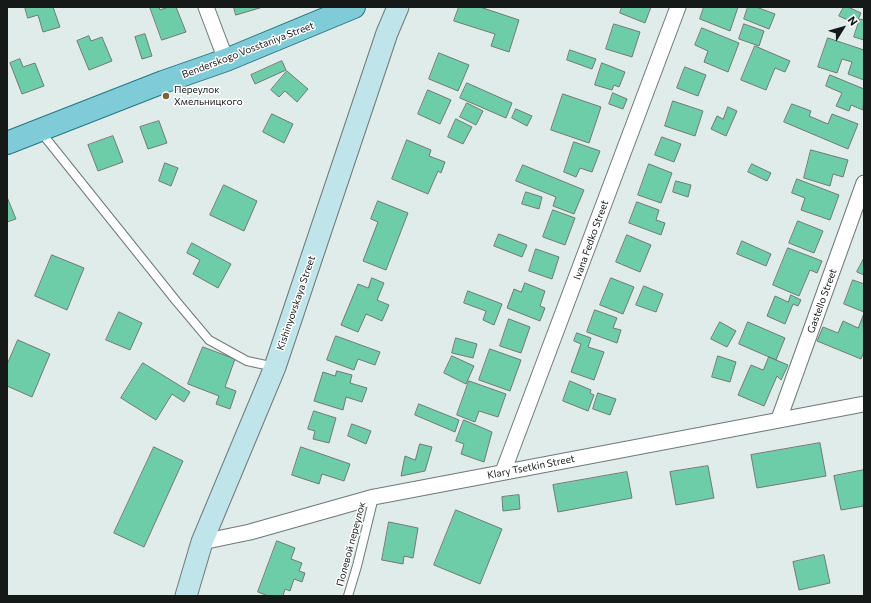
<!DOCTYPE html>
<html>
<head>
<meta charset="utf-8">
<style>
  body { margin:0 }
  #map { position:relative; width:871px; height:603px; overflow:hidden; background:#dfecea; font-family:Commissioner,sans-serif }
  canvas { display:block }
  .frame { position:absolute; inset:0; border:8px solid #151a19; pointer-events:none }
  .north { position:absolute; left:823px; top:8px; width:40px; height:40px; -webkit-text-stroke:3px #fff; paint-order:stroke; rotate:53deg; font-size:11px; font-weight:700; line-height:16px; text-align:center; color:#151a19 }
  .north::after { content:''; display:block; margin:auto; width:14px; height:18px; background:#151a19; clip-path:polygon(50% 0,100% 100%,50% 72%,0 100%) }
</style>
</head>
<body>
<div id="map">
<canvas width="871" height="603"></canvas>
<div class="frame"></div>
<div class="north">N</div>
</div>
<script>
const ctx = document.querySelector('canvas').getContext('2d');
ctx.lineJoin = 'round';
function fillPath(path, color) { ctx.fillStyle = color; ctx.fill(path, 'evenodd'); }
function trace(path, color, width, dash) { ctx.strokeStyle = color; ctx.lineWidth = width; ctx.lineCap = dash ? 'butt' : 'round'; ctx.setLineDash(dash || []); ctx.stroke(path); }
function label(font, color, halo, rows, align = 'center') {
  ctx.font = font + ' Commissioner,sans-serif'; ctx.lineWidth = 3; ctx.setLineDash([]); ctx.textBaseline = 'middle'; ctx.strokeStyle = halo; ctx.fillStyle = color; for (const [text, x, y, turn = 0] of rows) {
    ctx.save(); ctx.translate(x, y); ctx.rotate((+turn || 0) * Math.PI / 180); ctx.textAlign = isNaN(turn) ? turn : align; if (halo) ctx.strokeText(text, 0, 0); ctx.fillText(text, 0, 0); ctx.restore();
  }
}
const building = new Path2D(`
  M25,7H53L60,27L43,32L38,15L28,18Z
  M150,7H159L160,10L168,7H176L186,32L162,40Z
  M234,7H263L236,15Z
  M459,7H480L519,20L509,52L491,46L495,34L454,21Z
  M622,7H651L645,23L620,13Z
  M704,7H738L730,31L700,19Z
  M748,7H756L775,14L769,29L744,19Z
  M844,7H848L861,13L856,24L839,16Z
  M860,19L864,20V40L854,37Z
  M614,24L640,32L632,57L606,49Z
  M744,24L764,31L759,46L739,39Z
  M702,28L739,43L728,72L704,62L708,51L695,45Z
  M145,34L152,56L142,59L135,37Z
  M89,36L91,41L102,37L112,61L89,70L77,41Z
  M828,38L864,50V80L848,74L852,62L842,59L837,73L818,67Z
  M755,46L790,61L785,72L775,68L766,90L741,80Z
  M570,50L596,59L592,69L567,60Z
  M439,53L469,65L458,91L429,79Z
  M20,59L23,67L35,63L44,86L22,94L10,63Z
  M282,61L286,70L255,84L251,75Z
  M602,63L625,72L619,87L614,85L612,90L595,85Z
  M685,67L706,75L698,96L677,88Z
  M287,71L308,89L297,102L285,91L279,97L271,90Z
  M830,75L864,89L863,110L851,105L849,111L836,106L842,93L826,86Z
  M467,83L512,103L506,118L460,98Z
  M428,90L451,100L440,124L418,114Z
  M613,93L627,99L623,109L609,104Z
  M563,94L601,107L589,143L551,130Z
  M673,101L703,111L695,136L665,126Z
  M467,103L483,111L476,125L460,117Z
  M792,104L811,111L809,116L828,124L832,114L858,124L848,149L784,122Z
  M728,107L737,111L726,136L711,129L717,116L723,119Z
  M516,109L532,116L527,126L512,118Z
  M272,114L293,124L284,143L263,132Z
  M456,119L472,127L463,144L448,137Z
  M159,121L167,143L148,149L140,127Z
  M113,136L123,162L98,171L88,145Z
  M662,137L681,144L674,162L655,155Z
  M407,140L431,150L429,156L445,162L441,173L438,171L428,194L392,179Z
  M574,142L600,151L592,172L580,168L576,177L564,172Z
  M811,150L848,160L843,177L833,174L830,186L804,178Z
  M165,163L178,168L171,186L159,181Z
  M649,164L672,173L661,203L638,195Z
  M752,164L771,173L767,181L748,172Z
  M523,165L584,190L574,214L553,206L556,197L516,181Z
  M797,179L839,195L830,220L801,210L805,198L792,193Z
  M676,181L691,185L688,197L673,192Z
  M224,185L257,201L244,231L210,215Z
  M526,192L542,197L539,209L522,204Z
  M7,197L16,219L7,222Z
  M378,201L408,213L386,270L363,261L378,222L371,219Z
  M637,202L659,210L656,220L665,223L661,235L629,223Z
  M553,210L575,218L565,245L543,237Z
  M798,221L823,231L814,253L789,243Z
  M499,234L527,245L522,257L494,246Z
  M627,235L651,245L640,272L616,262Z
  M742,241L771,254L766,266L737,254Z
  M192,243L231,264L218,288L193,274L200,260L187,253Z
  M788,248L822,261L817,273L810,270L799,296L773,285Z
  M536,249L559,257L552,279L529,271Z
  M52,255L84,268L67,310L35,296Z
  M864,258V275L857,272Z
  M372,278L384,283L377,300L389,305L382,321L366,314L358,332L341,325L358,284L368,288Z
  M611,278L634,287L623,314L600,305Z
  M853,280L864,284V312L844,304Z
  M525,283L545,291L540,306L545,308L540,321L507,308L514,289L521,292Z
  M644,286L663,294L656,312L636,305Z
  M468,291L502,304L494,325L483,320L486,311L464,303Z
  M791,295L801,300L798,306L793,304L785,324L767,316L775,296L788,302Z
  M595,310L617,318L613,328L621,330L617,343L587,332Z
  M119,312L142,323L130,350L106,340Z
  M863,316L864,352L861,359L817,341L823,327L838,333L843,321L858,328Z
  M509,319L530,327L521,353L500,346Z
  M720,322L736,331L727,347L711,339Z
  M748,322L785,338L776,360L739,344Z
  M577,333L591,338L588,347L604,352L594,380L571,372L581,344L574,341Z
  M336,336L380,352L375,365L358,359L354,370L327,360Z
  M456,338L477,344L473,358L452,353Z
  M18,340L50,354L32,397L7,386V365Z
  M203,347L235,359L225,387L236,391L230,409L216,404L219,396L188,384Z
  M490,349L521,360L510,391L479,380Z
  M452,356L474,366L466,384L444,373Z
  M718,356L736,362L730,382L712,377Z
  M769,357L788,365L781,380L777,376L764,406L738,395L751,365L763,370Z
  M143,363L190,392L184,402L172,394L156,420L121,398Z
  M337,371L352,375L350,383L367,388L362,402L346,397L343,410L314,401L323,372L335,376Z
  M469,381L506,394L498,417L479,411L475,422L457,415Z
  M570,381L591,390L590,393L594,395L588,411L563,401Z
  M598,393L616,399L610,415L593,409Z
  M419,404L459,420L455,432L415,415Z
  M314,411L336,418L329,443L313,439L315,431L308,429Z
  M464,420L492,432L484,462L461,454L464,444L456,441Z
  M352,424L371,431L366,444L348,436Z
  M820,443L826,476L757,488L751,455Z
  M420,444L432,447L425,471L401,476L405,456L415,460Z
  M154,447L183,461L144,547L114,533Z
  M301,447L350,464L344,481L322,474L319,484L292,475Z
  M708,466L714,498L676,505L670,472Z
  M864,470V506L841,510L834,476Z
  M627,472L632,498L558,512L553,485Z
  M519,495L520,509L503,511L502,497Z
  M456,510L502,529L480,584L434,565Z
  M389,522L418,528L413,558L404,556L403,564L382,560Z
  M277,541L295,548L291,559L302,563L299,571L305,573L302,582L294,579L290,591L285,589L283,596H268L258,592Z
  M824,555L830,583L799,590L793,562Z`);
const lane = new Path2D(`
  M40,131L177,302L209,340L247,361L275,367
  M348,596L357,566L374,497`);
const street = new Path2D(`
  M206,7L226,60
  M779,419L864,183
  M503,472L678,7
  M202,542L250,532L374,497L864,404`);
const secondary = new Path2D(`
  M186,596L202,542L275,367L387,33L398,7`);
const primary = new Path2D(`
  M7,143L163,82L226,60L354,7`);
const markers = [
  [166,96,4,"#7d6435"]
];
const streetNames = [
  ["Benderskogo Vosstaniya Street",248,50,-21],
  ["Ivana Fedko Street",591,240,-70],
  ["Gastello Street",822,301,-70],
  ["Kishinyovskaya Street",296,303,-71],
  ["Klary Tsetkin Street",531,467,-11],
  ["Полевой переулок",351,544,-75]
];
const poiNames = [
  ["Переулок",174,90],
  ["Хмельницкого",174,102]
];
fillPath(building, '#6ecda9');
trace(building, '#707975', 1);
trace(lane, '#6f7978', 10);
trace(street, '#6f7978', 17);
trace(secondary, '#6f7978', 23);
trace(primary, '#237783', 24);
trace(lane, '#fff', 8);
trace(street, '#fff', 15);
trace(secondary, '#bfe5eb', 21);
trace(primary, '#7fcbd7', 22);
for (const [x, y, r, color] of markers) { const dot = new Path2D(); dot.arc(x, y, r, 0, 2 * Math.PI); ctx.fillStyle = color; ctx.fill(dot); trace(dot, '#fff', 1.5); }
label('10px', '#151a19', '#fff', streetNames);
label('10px', '#151a19', '#fff', poiNames, 'left');
</script>
</body>
</html>
